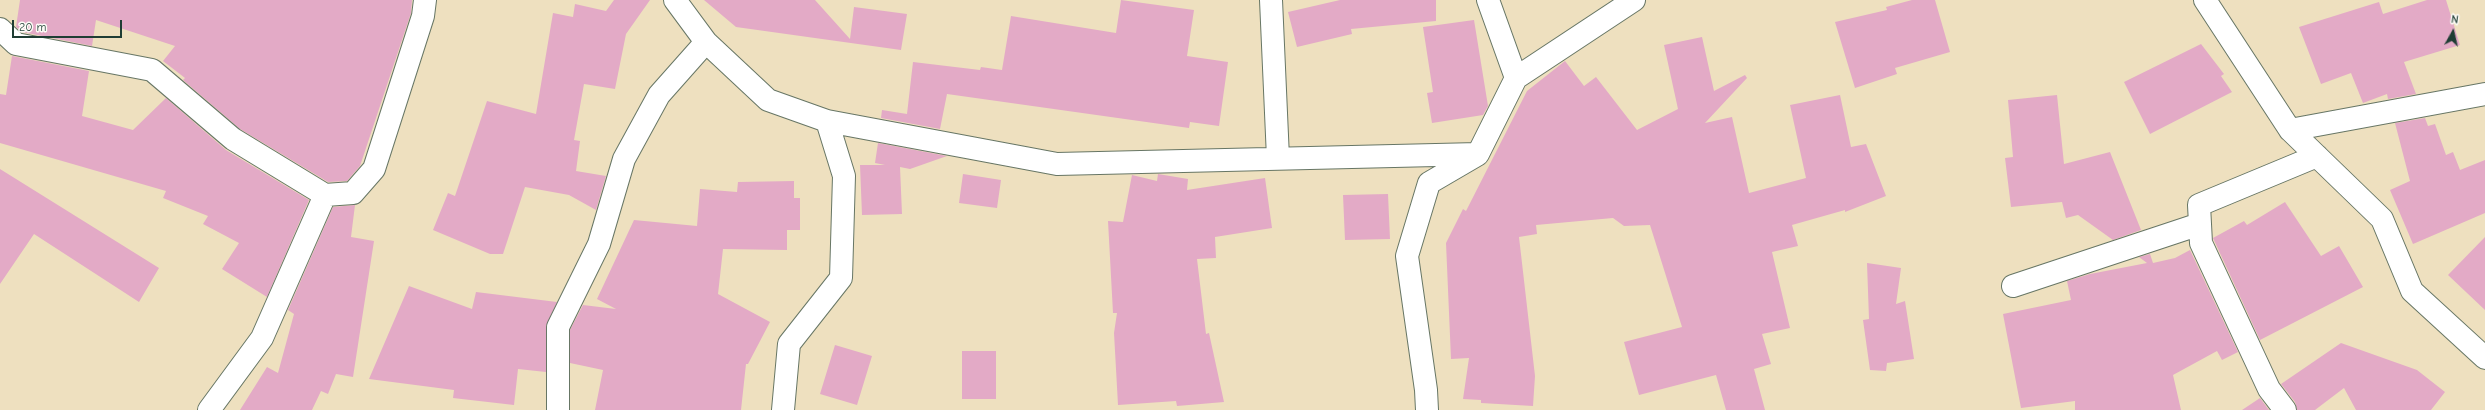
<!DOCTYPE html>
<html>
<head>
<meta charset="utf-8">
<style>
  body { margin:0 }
  #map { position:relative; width:2485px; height:410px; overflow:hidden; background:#eee0bf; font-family:"Comic Neue",sans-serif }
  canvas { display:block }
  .north { position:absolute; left:2433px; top:12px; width:40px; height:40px; -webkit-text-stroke:3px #fdfcf7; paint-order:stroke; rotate:8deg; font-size:11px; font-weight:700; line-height:16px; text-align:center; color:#1f3d34 }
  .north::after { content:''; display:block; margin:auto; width:14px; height:18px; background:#1f3d34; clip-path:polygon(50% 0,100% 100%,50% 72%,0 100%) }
  .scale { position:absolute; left:12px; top:20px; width:110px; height:18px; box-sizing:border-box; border:2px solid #1f3d34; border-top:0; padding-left:5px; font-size:12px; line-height:14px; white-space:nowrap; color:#1f3d34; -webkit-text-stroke:3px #fdfcf7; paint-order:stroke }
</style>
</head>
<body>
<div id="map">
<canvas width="2485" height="410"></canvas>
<div class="north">N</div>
<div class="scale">20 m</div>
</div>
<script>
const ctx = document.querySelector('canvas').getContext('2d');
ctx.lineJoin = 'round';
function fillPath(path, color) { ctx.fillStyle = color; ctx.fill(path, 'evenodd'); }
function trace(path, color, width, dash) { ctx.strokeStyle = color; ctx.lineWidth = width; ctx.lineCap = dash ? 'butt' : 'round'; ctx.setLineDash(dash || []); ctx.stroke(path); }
const building = new Path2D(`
  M20,0H412L411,13L360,166L347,181L328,182L240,129L183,80L185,78L163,61L175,46L96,20L92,46L22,32L16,27Z
  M614,0H650L626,34L615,89L584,84L574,140L580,141L576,171L606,176L596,210L569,195L525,187L503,254H490L433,230L448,193L455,196L487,101L536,114L553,13L573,17L575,4L606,11Z
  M704,0H815L850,39L854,7L907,14L901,50L736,27Z
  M1121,0L1194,10L1187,56L1228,62L1219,126L1190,122L1189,128L947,94L940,129L881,118L882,110L907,114L913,62L980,70L981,67L1002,70L1011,16L1116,33Z
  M1340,0H1436V21L1351,29L1352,34L1297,47L1288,12Z
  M1912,0H1935L1950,52L1895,68L1897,74L1855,88L1835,22L1887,10L1886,7Z
  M2427,0H2446L2460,45L2404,62L2416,94L2388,99L2387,94L2363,103L2351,73L2321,84L2299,27L2379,2L2383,14Z
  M1474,20L1488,106L1483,115L1432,123L1427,93L1433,92L1423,27Z
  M1702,37L1714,91L1745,75L1747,78L1705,123L1732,117L1749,193L1806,178L1790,105L1840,95L1851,147L1866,144L1886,196L1845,212V210L1792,225L1798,246L1772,252L1790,328L1762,334L1771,364L1754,369L1765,410H1726L1716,375L1639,395L1624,342L1682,327L1650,225L1624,226L1613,218L1536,225L1537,234L1519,237L1535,376L1533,406L1481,403V400L1463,399L1469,358L1451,359L1446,243L1463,209L1466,211L1527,91L1565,61L1584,86L1596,77L1637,130L1678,109L1664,45Z
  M2201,44L2224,74L2221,76L2232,92L2150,134L2124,82Z
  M12,56L89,71L82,116L133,130L166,98L226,150L309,200L267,297L222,269L239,243L203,224L208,216L163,198L166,191L0,143V94L6,95Z
  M2057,95L2064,164L2110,152L2141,230L2113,240L2078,215L2066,218L2062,202L2011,207L2005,158L2013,157L2008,100Z
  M2425,118L2428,126L2435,124L2446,155L2453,152L2460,170L2485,160V213L2413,244L2390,190L2410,181L2395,123Z
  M878,143L947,156L910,169L900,167L902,214L862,215L860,165H885L875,163Z
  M0,169L159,268L139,302L34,234L0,284Z
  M963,174L1001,180L997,208L959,203Z
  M1158,174L1188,179L1187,190L1265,178L1272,228L1215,237L1216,258L1197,259L1206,334L1209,333L1224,402L1177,406L1176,401L1118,405L1114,333L1117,313H1113L1108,221L1123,222L1132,175L1157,181Z
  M794,181V198H800V230H787V250L723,249L718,294L770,322L748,364H746L741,410H595L603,370L570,363V330L583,305L616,309L597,299L634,220L697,226L700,189L737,192L738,182Z
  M1388,194L1390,239L1345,240L1343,195Z
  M2285,202L2321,256L2339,246L2363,287L2260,340L2213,238L2244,221L2247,225Z
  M355,205L351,237L374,241L353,377L336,374L328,394L321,391L312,410H240L267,367L278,373L294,314L288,310L333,207Z
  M2485,237V310L2448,275Z
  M2190,250L2238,352L2222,360L2217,351L2173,375L2181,410H2075V401L2021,408L2003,314L2071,300L2067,281L2090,274L2147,263L2139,257L2150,254L2153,263L2175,258Z
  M1867,263L1901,268L1896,304L1905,301L1914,359L1887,363L1886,371L1870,370L1863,320L1869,319Z
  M409,286L472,309L476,292L557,302L546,327V372L518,369L514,405L453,398L454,390L369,379Z
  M2341,343L2417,370L2445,392L2431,410H2356L2344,388L2315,410H2297L2295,402L2281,384Z
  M835,345L872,356L857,405L820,394Z
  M962,351H996V399H962Z
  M2260,398L2269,410H2242Z`);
const street = new Path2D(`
  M675,0L706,42L768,100L827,121L1057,164L1478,154L1516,78L1634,0
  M1271,0L1278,158
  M1488,0L1516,78
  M2205,0L2290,130L2382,219L2412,291L2485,358
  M0,29L16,44L152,70L233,139L325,195
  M2290,130L2485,94
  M2013,286L2200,224
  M209,410L262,338L325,195L353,193L374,169L423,16L425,0
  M558,410V327L599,244L624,159L659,95L706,42
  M783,410L789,344L841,278L844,176L827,121
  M1427,410L1426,390L1407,256L1429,183L1477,155
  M2285,410L2269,389L2201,243L2199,205L2317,156`);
fillPath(building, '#e3aac6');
trace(street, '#677665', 24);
trace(street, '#fff', 22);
</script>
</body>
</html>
